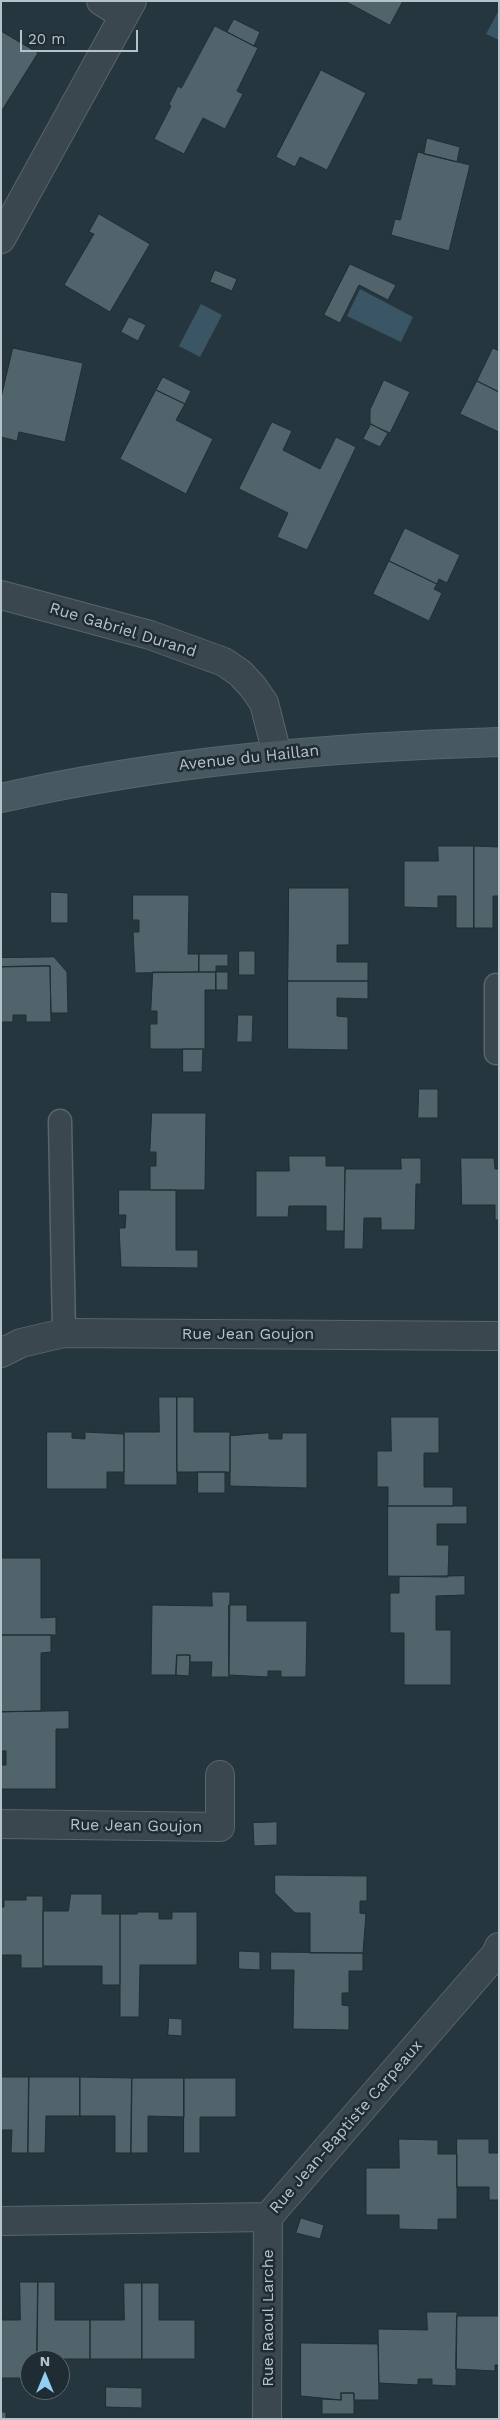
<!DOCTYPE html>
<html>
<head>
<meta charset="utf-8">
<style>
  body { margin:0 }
  #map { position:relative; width:500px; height:2420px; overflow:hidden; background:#26363e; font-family:"Work Sans",sans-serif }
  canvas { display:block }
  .frame { position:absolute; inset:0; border:2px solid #b6c2c9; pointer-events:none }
  .north { position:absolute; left:20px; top:2350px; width:50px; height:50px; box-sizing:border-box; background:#1f2c33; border:1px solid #5b686f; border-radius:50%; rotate:0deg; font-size:14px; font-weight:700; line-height:20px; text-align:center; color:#b6c2c9 }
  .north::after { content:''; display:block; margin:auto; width:18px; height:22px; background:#91d0f2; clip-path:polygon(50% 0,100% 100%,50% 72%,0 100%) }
  .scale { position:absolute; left:20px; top:30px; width:118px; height:22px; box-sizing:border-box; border:2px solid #b6c2c9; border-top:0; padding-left:6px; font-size:15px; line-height:18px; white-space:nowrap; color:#b6c2c9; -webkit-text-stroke:4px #1f2c33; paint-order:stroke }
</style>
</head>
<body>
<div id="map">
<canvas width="500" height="2420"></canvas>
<div class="frame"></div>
<div class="north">N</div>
<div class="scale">20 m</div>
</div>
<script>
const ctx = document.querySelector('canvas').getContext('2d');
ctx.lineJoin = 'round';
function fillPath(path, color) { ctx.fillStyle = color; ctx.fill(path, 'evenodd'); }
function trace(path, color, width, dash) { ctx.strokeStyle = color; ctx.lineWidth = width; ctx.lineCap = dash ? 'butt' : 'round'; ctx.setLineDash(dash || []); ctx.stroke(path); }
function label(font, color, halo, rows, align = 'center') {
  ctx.font = font + ' "Work Sans",sans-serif'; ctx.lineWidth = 5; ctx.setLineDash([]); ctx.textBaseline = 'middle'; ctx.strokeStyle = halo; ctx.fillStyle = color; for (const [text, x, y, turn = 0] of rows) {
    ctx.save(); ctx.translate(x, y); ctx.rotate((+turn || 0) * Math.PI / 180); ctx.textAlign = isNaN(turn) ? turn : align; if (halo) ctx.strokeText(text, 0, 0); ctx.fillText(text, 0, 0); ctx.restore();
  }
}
const water = new Path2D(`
  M499,10V40L486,34Z
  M360,289L413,317L401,342L347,316Z
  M201,304L222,315L200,357L179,346Z`);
const building = new Path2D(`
  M345,1H403L390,25Z
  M234,19L260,32L254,46L227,32Z
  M215,26L258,48L237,91L243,94L225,129L203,118L184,154L154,139L171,106L169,104L178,86L181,88Z
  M1,31L38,53L1,112Z
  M321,70L366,93L327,170L300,157L295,167L276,157Z
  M427,138L460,147L457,162L424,154Z
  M418,152L470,165L449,251L391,235L395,219L400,220Z
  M99,214L150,244L110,312L64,285L94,234L89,232Z
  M350,264L396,285L388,300L359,285L340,323L324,315Z
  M215,270L237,279L232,291L210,282Z
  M129,317L146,325L138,341L121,332Z
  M13,348L83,363L65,442L19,432L17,441L1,437V398Z
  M493,348L499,351V392L477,381Z
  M163,377L191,391L185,404L156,390Z
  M384,380L410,392L390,433L370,424V410Z
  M477,381L499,392V432L460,414Z
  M156,390L185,404L176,420L213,439L186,494L120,459Z
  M272,422L292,431L283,450L320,469L336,437L356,447L307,550L277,537L288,513L239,489Z
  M371,424L388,433L380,447L363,439Z
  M405,528L460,555L447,583L439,579L437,584L389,561Z
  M389,561L437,584L434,589L442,593L429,621L373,594Z
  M438,846H474V928H456V896H438V908L404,907V861H438Z
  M474,846L499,847V896H493V928H474Z
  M289,888H349V945H337V962H368V981H288Z
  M51,892L68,893V923H51Z
  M133,895H189L188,954H199V972L135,973L133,932H139V920H133Z
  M239,951H255V975H239Z
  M199,954H228V966H216V972H199Z
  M54,957L67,972L68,1013H51L50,966L1,967V958Z
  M50,966L51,1022H26V1015H13V1022H1V967Z
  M153,972H216V990H205V1049H150V1024H157V1011H151Z
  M216,972H228V990H216Z
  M288,981H368V999L337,998V1016L348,1017V1050L288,1049Z
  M238,1015H253L252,1042H237Z
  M183,1049H203L202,1072H183Z
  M419,1089H438V1118H418Z
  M152,1113H206L205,1190H150V1166H156V1152H150Z
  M289,1156H326V1166H345L344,1231H326V1206H289L288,1217H256V1171H289Z
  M401,1158H421V1184H416L415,1230H381V1218H364L363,1249H344L345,1169H401Z
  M461,1158H494L495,1169H499V1220H495V1205H462Z
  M119,1190H176V1250H198V1268L121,1267L119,1228H125L126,1215H119Z
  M159,1397H177V1485H124V1432H159Z
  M177,1397H194V1432H230V1472H177Z
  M391,1417H439V1453H424V1487H453V1506H388V1487H377V1451H391Z
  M47,1432H72V1438L85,1439V1432L124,1434V1472H107V1489H47Z
  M269,1433V1439H282V1433H307V1488L230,1486V1436Z
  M198,1472H225V1493H198Z
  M388,1506H467V1524H437V1545H449L448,1577L388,1576Z
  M1,1558H41V1618L56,1617V1635H1Z
  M465,1576V1595L436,1596V1630H451V1685H404V1633H390V1593H399V1577Z
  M212,1592H230L229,1677H211L212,1662H190V1655H177L176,1675H151L152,1605L212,1606Z
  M229,1605H247V1621H307L306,1677H281V1671H268V1677L229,1675Z
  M1,1635H51V1652L41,1653V1711L1,1712Z
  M177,1655H190L189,1676L176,1675Z
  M69,1711V1729H56V1789H1V1765H6V1751H1V1712Z
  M277,1822V1845L254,1846L253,1823Z
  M275,1875L367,1876V1901H360V1913L366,1914L363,1953H310V1913H295L275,1893Z
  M71,1894H102V1914H120V1985H102V1966H43V1911H68Z
  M26,1896H43V1968H21V1955H1V1907H4V1900H26Z
  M137,1912H159V1919H172V1912H197V1965H140L139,2017H120V1914H137Z
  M239,1951L260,1952V1970L239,1969Z
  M271,1952L363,1953V1971H349V1993H342V2005L349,2006V2030L293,2029L294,1970H271Z
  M169,2018L182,2019V2036L168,2035Z
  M1,2077H29L28,2153H11L12,2130H1Z
  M29,2077H80V2116H46L45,2153H28Z
  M80,2077L132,2078L131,2153H115V2116H80Z
  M132,2078H184V2117L148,2116V2153H131Z
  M184,2078H236V2117H200V2153H184Z
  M399,2139L438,2140V2154H457V2219H438V2230L399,2229V2215H366V2168H399Z
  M457,2139H489V2153H499V2200H489V2187H457Z
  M301,2218L324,2225L320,2239L296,2233Z
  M20,2282H38L37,2360H30V2378H1V2320H20Z
  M38,2282H55V2320H90V2359H37Z
  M124,2283H142V2359H90V2320H124Z
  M142,2283H159V2320H195V2359H142Z
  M427,2312H457L456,2386L432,2385V2379H418V2385L379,2383L378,2329L427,2330Z
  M457,2316H499V2365H495V2371L456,2369Z
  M301,2343L378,2344L379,2400H354V2393H341V2400L301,2396Z
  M106,2387L142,2388V2408L106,2407Z
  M341,2393H354V2414H322V2399L341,2400Z
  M1,2412H6V2419H1Z`);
const lane = new Path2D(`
  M496,985V1053H499
  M60,1121L64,1333`);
const street = new Path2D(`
  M101,1L123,15
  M1,239L132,1
  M1,595L150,635L224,662L240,673L253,687L264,703L277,754
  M1,1353L21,1343L64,1333L499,1336
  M1,1824L220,1827V1775
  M1,2221L268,2217L496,1954L499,1947
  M267,2419L268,2217`);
const secondary = new Path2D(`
  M1,798C165,761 331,747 499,742`);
const streetNames = [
  ["Rue Gabriel Durand",123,630,17],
  ["Avenue du Haillan",249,758,-6],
  ["Rue Jean Goujon",248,1334],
  ["Rue Jean Goujon",136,1826,1],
  ["Rue Jean-Baptiste Carpeaux",346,2127,-49],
  ["Rue Raoul Larche",268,2318,-90]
];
fillPath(water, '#3a5664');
fillPath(building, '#51636b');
trace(building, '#212e35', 1);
trace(lane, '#58656c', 25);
trace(street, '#58656c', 30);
trace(secondary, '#58656c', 30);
trace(lane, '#3a474e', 22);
trace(street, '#3a474e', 28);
trace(secondary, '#485860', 28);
label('16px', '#b6c2c9', '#1f2c33', streetNames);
</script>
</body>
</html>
